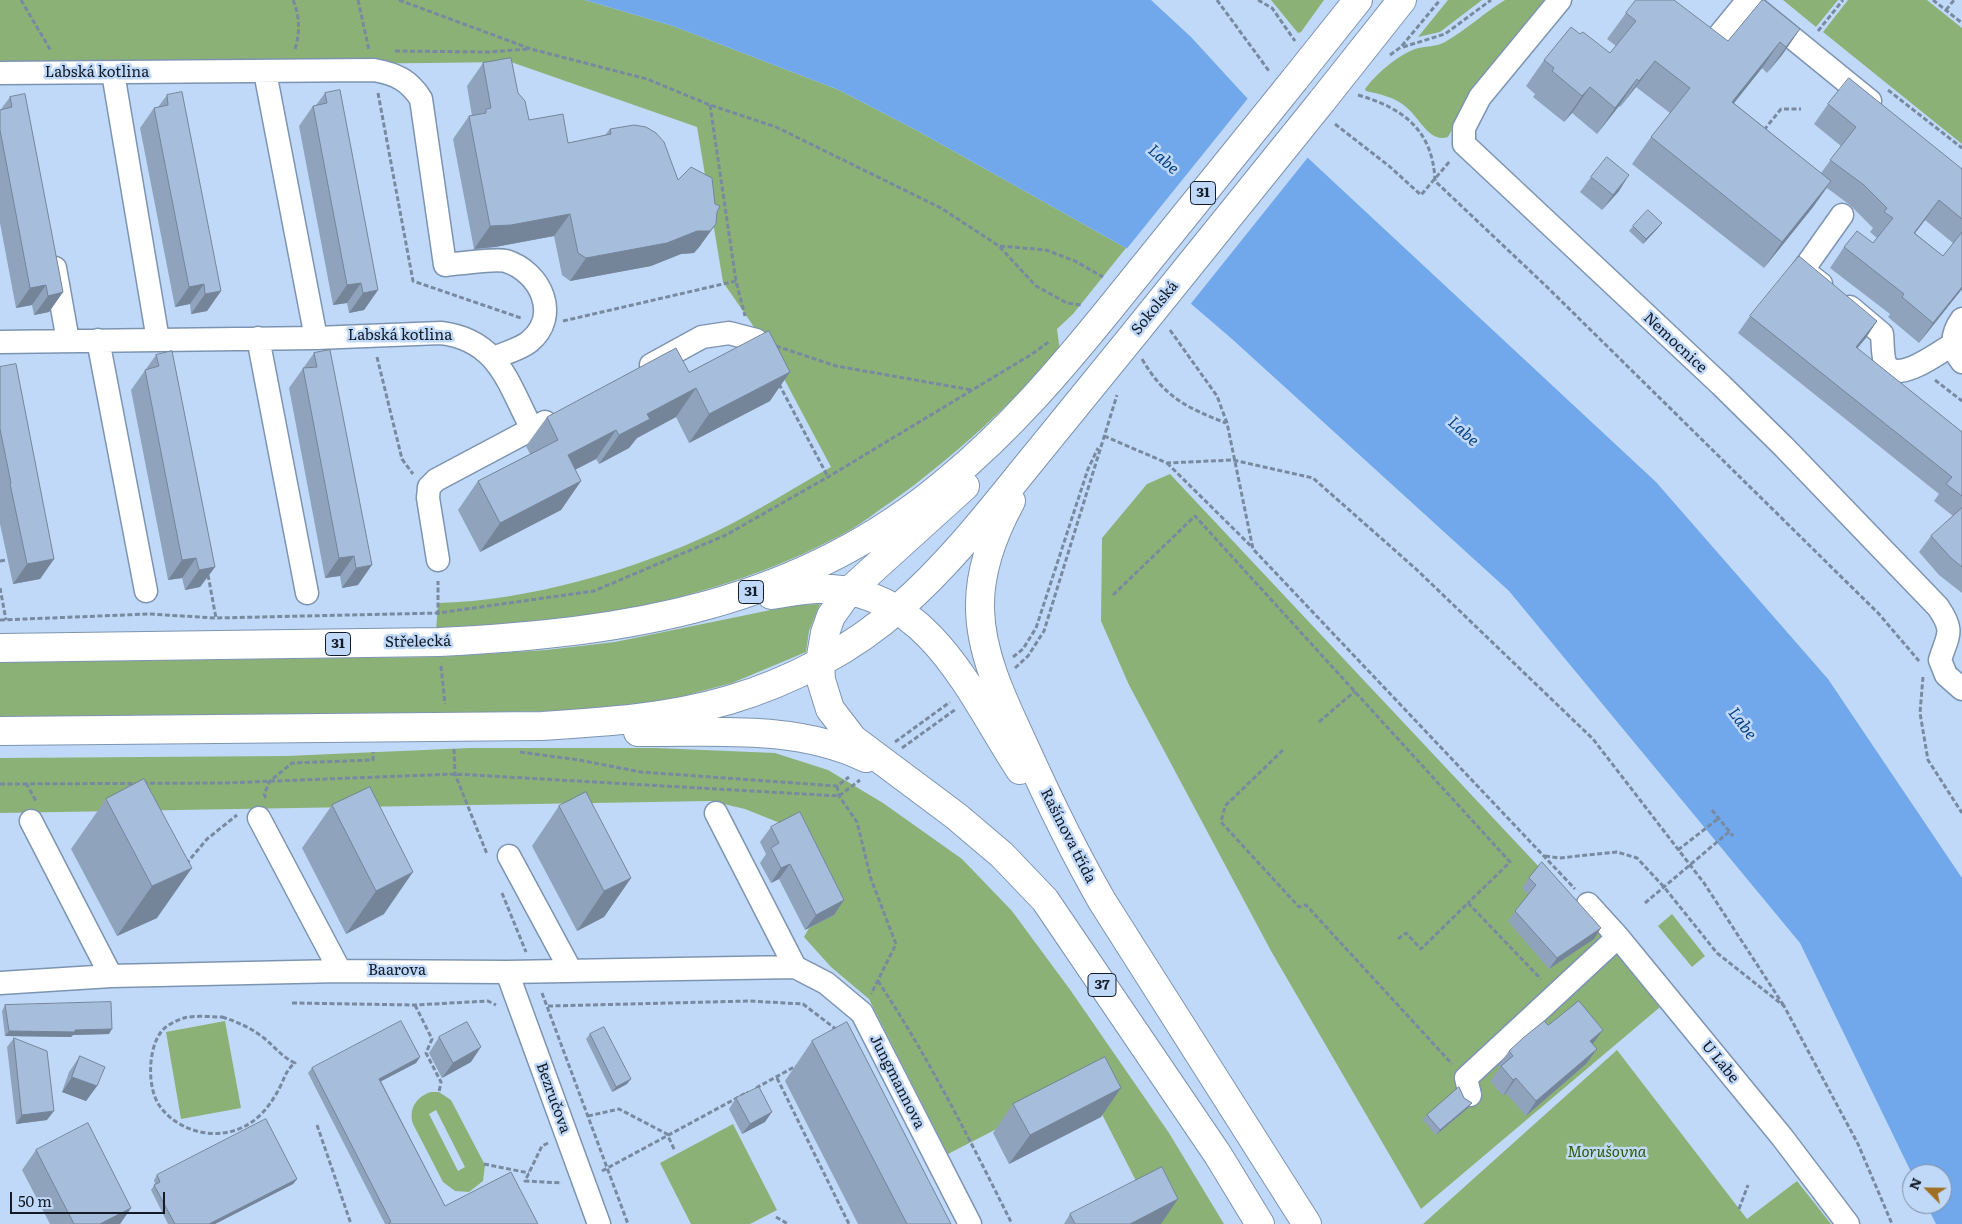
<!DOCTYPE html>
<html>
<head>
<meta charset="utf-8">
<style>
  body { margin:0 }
  #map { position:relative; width:1962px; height:1224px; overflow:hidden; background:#c1d9f8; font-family:Literata,serif }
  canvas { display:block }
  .north { position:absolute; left:1902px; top:1164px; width:50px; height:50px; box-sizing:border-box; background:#c1d9f8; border:1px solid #7b8da4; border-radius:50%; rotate:293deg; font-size:14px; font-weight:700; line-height:20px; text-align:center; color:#121b26 }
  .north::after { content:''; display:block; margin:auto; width:18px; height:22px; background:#9f6f22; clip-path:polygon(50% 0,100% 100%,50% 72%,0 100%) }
  .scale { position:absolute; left:10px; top:1192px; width:155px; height:22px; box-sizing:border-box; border:2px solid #121b26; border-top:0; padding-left:6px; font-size:15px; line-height:18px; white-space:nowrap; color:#121b26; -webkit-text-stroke:4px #c1d9f8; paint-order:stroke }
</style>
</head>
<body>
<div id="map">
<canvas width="1962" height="1224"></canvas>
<div class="north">N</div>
<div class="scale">50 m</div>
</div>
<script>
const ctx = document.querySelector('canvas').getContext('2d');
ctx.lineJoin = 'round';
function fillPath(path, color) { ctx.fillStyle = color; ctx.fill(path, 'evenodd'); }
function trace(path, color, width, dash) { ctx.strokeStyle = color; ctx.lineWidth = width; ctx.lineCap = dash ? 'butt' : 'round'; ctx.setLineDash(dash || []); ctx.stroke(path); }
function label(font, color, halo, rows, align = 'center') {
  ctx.font = font + ' Literata,serif'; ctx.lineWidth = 5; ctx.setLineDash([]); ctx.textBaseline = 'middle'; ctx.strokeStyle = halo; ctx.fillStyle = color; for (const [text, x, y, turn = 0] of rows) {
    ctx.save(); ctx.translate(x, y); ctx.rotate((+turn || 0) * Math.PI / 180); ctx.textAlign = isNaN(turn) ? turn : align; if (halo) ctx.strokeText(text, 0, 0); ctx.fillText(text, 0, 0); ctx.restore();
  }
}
const green = new Path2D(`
  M0,0H585L673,26L839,90L916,130L1126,248L1073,314L1057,329L1060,351C1008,406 953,458 891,502C877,511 864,522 850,530C725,600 578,624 436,631L438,603C527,601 635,570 715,532C754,513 792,489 831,467L765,343L723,282L697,127L511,62L0,68Z
  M1271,0H1324L1301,32L1298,33Z
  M1448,0H1482L1440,32L1418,37Z
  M1505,0H1547L1464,107L1448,137C1430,144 1418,116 1406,107C1395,97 1379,94 1366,91L1365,89C1376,74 1397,56 1415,49C1425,46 1437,47 1445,42C1466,30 1484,13 1505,0Z
  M1783,0H1838L1816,27Z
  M1848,0H1927L1962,28V144L1823,32Z
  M1170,474L1666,1002L1421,1209L1271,951L1129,685L1101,621L1102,538L1147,484Z
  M820,604L809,631L806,652L732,683L661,702L570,711L0,718V662L435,657L546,650L615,642L795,605Z
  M470,748H656L775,753L828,770L883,803L962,859L1012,911L1071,991L1169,1133L1224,1224H1158L1086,1083L948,1154L869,999L831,967L804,937L809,928L834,915L790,827L745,809L711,801L0,813V758L286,756Z
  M1672,914L1705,956L1692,967L1658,926Z
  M225,1021L241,1108L181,1119L166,1032Z
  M1617,1050L1747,1219L1797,1181L1831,1224H1423Z
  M431,1092H439L451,1100L485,1165L483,1181L469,1192L455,1191L443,1182L413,1124C408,1109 417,1096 431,1092ZM436,1110L465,1167L458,1171L429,1114Z
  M733,1124L777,1210L750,1224H691L660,1163Z`);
const water = new Path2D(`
  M585,0H1151L1191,37L1247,98L1308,158L1656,482L1828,679L1962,878V1224H1936L1926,1204H1942V1174H1912L1800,943L1509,591L1232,339L1126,248L916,130L839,90L673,26Z`);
const pier = new Path2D(`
  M1249,97L1309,156L1189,306L1125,251Z`);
const path = new Path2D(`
  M21,0L51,51
  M293,0C300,16 300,33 295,49
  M358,0L369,50
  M399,0L531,49L647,79L710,105L776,127L941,208L999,246L1036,286L1067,303L1081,305
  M1217,0L1269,71
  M1258,0L1272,8L1295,41
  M1933,0L1962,23
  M1946,10L1954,0
  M1818,31L1843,0
  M1403,47L1445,34L1491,0
  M395,51L489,52L528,49
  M1390,55L1401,47L1440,0
  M1888,90L1962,148
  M378,93L413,281L521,318
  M1358,95C1403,108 1433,130 1435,181L1546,286L1879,614L1919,661
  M710,105L736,281L745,316
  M1335,124L1389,166L1421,195L1450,161
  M1764,130L1781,109H1801
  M1000,246L1046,250L1075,261L1103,277
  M563,321L736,281
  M1170,330L1217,396L1227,423L1253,549L1575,889
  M776,346L836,366L972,390
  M377,357L402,459L413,474
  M1142,359C1164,397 1187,408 1226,423
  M1935,380L1962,401
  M779,384L828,477
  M1104,436L1167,463L1233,460L1313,478L1416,569L1593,739L1704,883L1784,1006
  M1167,463L1253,548
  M0,561L7,560
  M208,575L216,618
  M0,588L6,620
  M1113,595L1195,516L1510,862L1468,903
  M438,615V581
  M0,620L149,614L216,618L438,613L594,591L726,535L828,477L1032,354L1050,341
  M1013,657L1023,649L1036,628L1088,469L1098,448
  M441,666L445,704
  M1015,668L1028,656L1044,631L1117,395
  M1923,677L1920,713L1928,760L1962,813
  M1319,722L1355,691
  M895,742L950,702
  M902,748L956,709
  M454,749L455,774L487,854
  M1283,750L1225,806L1221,822L1299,907L1306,905L1452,1064
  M520,752L579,760L641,772L837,786L849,777
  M26,783L36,801
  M0,784L224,783L455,774L839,796L860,780
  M837,786L839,796L857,822L871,879L896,944L871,994
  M266,798L264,794L270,781L292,763L373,760V752
  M1712,810L1733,836
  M1678,850L1719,818
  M1545,856L1559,858L1617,852L1637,858L1664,887L1717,953L1784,1006L1858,1144L1892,1224
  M186,864L207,839L237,815
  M502,893L526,952
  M1645,903L1730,831
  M1398,939L1406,933L1421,949L1468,903L1541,979
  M878,981C929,1058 971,1142 1012,1224
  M542,993L628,1224
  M292,1003L415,1005L488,1001L496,1005
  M415,1005L432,1039L426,1053L441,1082L439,1092
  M548,1006L749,1001L803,1004L837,1030
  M222,1017C238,1022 251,1028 264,1038C275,1047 282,1057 295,1063C287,1069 285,1076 281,1085C272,1103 260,1120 241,1128C212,1141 176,1130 159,1105C147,1087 148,1049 161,1032C165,1026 177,1020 184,1018C195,1015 210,1017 222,1017Z
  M777,1078L849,1224
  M756,1088L796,1066
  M588,1116L619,1109L667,1134L675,1151
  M317,1125L351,1224
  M548,1143L542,1146L525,1181L562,1183
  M484,1164L529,1173
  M602,1171L748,1092
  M1739,1209L1748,1185
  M776,1217L788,1224`);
const minor = new Path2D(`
  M1560,0L1480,97L1464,128V144L1721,385L1784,447L1938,607C1955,632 1948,634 1940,660L1946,675L1962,689
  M1752,0L1757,9L1870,101
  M1699,44L1707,50L1748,0
  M265,72L316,338
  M0,73L374,70C396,74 409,80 421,99L445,265C458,264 495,258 506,261C541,272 561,316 529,342C520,349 505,353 494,358
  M113,73L158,340
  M55,268L68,341
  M1821,284L1803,270L1842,215
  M1850,307L1882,334C1883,343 1882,357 1886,365C1898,384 1940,352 1953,344
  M1962,319C1951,334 1951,348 1962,362
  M258,338L307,593
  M98,340L146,591
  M0,342L316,338L441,333C499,340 508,384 532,429
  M651,365L702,337L729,333L756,340
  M438,560L428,498L429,487L436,480L545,422
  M716,813L795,967
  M259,818L340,971
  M31,821L111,976
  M509,856L571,971
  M1588,904L1618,937L1782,1137L1848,1224
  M507,972L599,1224
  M0,983L111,976L340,971L507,972L795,967L826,983L862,1013L970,1224
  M1470,1095L1466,1078L1618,937`);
const major = new Path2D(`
  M1295,79L1358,0
  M1322,101L1402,0
  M965,486L849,591L831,616L825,633L820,662L821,680L830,709L853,739L956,816L1002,855L1045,900L1218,1155L1260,1224
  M1011,501C993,534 979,571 980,609C981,659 1007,708 1027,752C1050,803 1074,852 1102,901L1307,1224
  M771,595C791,592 812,587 832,589C932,595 972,697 1020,770
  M0,648L439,642C626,633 799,606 947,481C1010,429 1061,369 1112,306
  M0,731L542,726C605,722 668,718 729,700C790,682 852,650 900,607C946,567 984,519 1022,472C1061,424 1100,376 1139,328
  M638,732C714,733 795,724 866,758`);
const majorBridge = new Path2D(`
  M1112,306L1295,79
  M1139,328L1322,101`);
const wall = new Path2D(`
  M1626,13L1728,41L1800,29L1782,55L1767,73L1762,68L1734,103L1821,173L1841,146L1814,124L1828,104L1962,169V289L1919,343L1888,317L1890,314L1830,268L1844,247L1873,243L1877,238L1870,232L1873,228L1850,205L1827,188L1813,207L1764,268L1632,164L1651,137L1670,113L1636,87L1620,107L1619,106L1597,134L1572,113L1564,122L1533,97L1535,94L1526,86L1544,60L1580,34L1610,53L1616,46L1607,39ZM1925,220L1953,243L1943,256L1915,233Z
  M483,63L518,93L529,120L568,143L605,135L610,129L678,180L715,204L717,212L700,246L694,253L681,254L651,266L570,281L562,275L554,236L495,247L474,249L453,139L469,116H472L467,86Z
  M325,93L378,290L364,310L349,313L347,303L333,305L299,126L313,106L316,105Z
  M167,95L221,291L207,311L191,314L190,304L175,307L140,128L154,108L158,107Z
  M10,97L63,292L49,312L34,315L32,305L16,308L0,223V110L1,109Z
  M1591,177L1619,191L1602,210L1580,192Z
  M1633,226L1658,228L1643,244L1629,231Z
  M1750,316L1877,321L1857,348L1962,432V593L1939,575L1919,552L1931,536L1953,516L1934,501L1939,494L1738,333Z
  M330,350L358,585L342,588L340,576L325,578L289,388L314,353Z
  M156,355L215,567L200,587L185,590L182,578L168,580L131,390Z
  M0,367L54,559L40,579L13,584L0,524Z
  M689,372L770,401L689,443L676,417L637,438L629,448L599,464L596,459L575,470L581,481L561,510L480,552L458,510L478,481L530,454L526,446L547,417Z
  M144,779L157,918L117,936L71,849L106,799Z
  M370,787L384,914L346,934L302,848L332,805Z
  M559,806L631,878L604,917L577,931L532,846Z
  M771,827L834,915L805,930L779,879L771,883L760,863L766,854L760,842Z
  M1529,878L1594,939L1549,969L1508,921L1528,895L1522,888Z
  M5,1005L109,1034L73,1035L71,1037L5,1036L2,1011Z
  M1548,1025L1593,1045L1597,1049L1586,1064L1526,1116L1506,1093L1503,1096L1490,1081L1500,1068L1498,1066L1509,1051Z
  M590,1034L627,1084L612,1092L586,1039Z
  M439,1037L471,1062L442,1078L429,1053Z
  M14,1038L47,1120L16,1124L7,1047Z
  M812,1041L951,1224H858L785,1081Z
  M80,1056L97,1086L86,1101L62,1092L69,1072Z
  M420,1057L416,1063L381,1081L445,1206L538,1224H385L308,1073L312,1068Z
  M736,1098L765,1122L742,1134L729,1109Z
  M1013,1104L1101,1117L1009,1164L993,1133Z
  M1468,1108L1436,1135L1423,1120L1427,1115Z
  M36,1150L131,1208L120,1224H50L22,1170Z
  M157,1175L297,1179L293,1184L215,1224H168L151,1190L155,1184L154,1180Z
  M1070,1214L1075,1224H1064Z`);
const shadedWall = new Path2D(`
  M1800,29L1782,55L1767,73L1786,47Z
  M1780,42L1762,68L1714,128L1732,102Z
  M1655,61L1636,87L1620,107L1639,81Z
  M1637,79L1619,106L1597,134L1615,108Z
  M1590,87L1572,113L1564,122L1582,96Z
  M1629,175L1619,191L1602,210L1613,195Z
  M1831,181L1813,207L1764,268L1782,242Z
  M1939,200L1925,220L1900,253L1914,233Z
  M570,214L554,236L495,247L474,249L490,226Z
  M1662,223L1658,228L1643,244L1646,239Z
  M716,224L700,246L694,253L681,254L651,266L570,281L586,258L697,231Z
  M361,283L347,303L333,305L347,285Z
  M204,284L190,304L175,307L189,287Z
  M46,285L32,305L16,308L30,288Z
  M1962,287V289L1919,343L1933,323Z
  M378,290L364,310L349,313L363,293Z
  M221,291L207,311L191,314L205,294Z
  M63,292L49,312L34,315L48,296Z
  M1877,321L1866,338L1844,364L1856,347Z
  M790,372L770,401L689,443L709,414Z
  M696,388L676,417L637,438L629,448L599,464L619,435L647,414Z
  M616,430L596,459L547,484L568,455Z
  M581,481L561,510L480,552L500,523Z
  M354,556L340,576L325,578L339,558Z
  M196,558L182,578L168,580L182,560Z
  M54,559L40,579L13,584L27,564Z
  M372,565L358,585L342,588L356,568Z
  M215,567L200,587L185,590L199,570Z
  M790,864L779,879L771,883L781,868Z
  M192,868L157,918L117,936L152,886Z
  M413,872L384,914L346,934L376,891Z
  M631,878L604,917L577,931L604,891Z
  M844,900L834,915L805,930L816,915Z
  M1601,928L1594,939L1549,969L1557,958Z
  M112,1029L109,1034L73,1035L71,1037L5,1036L9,1031Z
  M1603,1030L1592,1045L1590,1041Z
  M481,1047L471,1062L442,1078L453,1063Z
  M1597,1049L1586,1064L1526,1116L1536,1101Z
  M420,1057L416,1063L376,1084L379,1079Z
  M72,1077L97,1086L86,1101L62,1092Z
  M1516,1078L1506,1093L1503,1096L1513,1080Z
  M631,1079L627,1084L612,1092L616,1087Z
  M1121,1088L1101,1117L1009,1164L1030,1135Z
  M1472,1103L1468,1108L1436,1135L1440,1130Z
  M54,1111L47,1120L16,1124L22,1115Z
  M772,1112L765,1122L742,1134L750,1124Z
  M297,1179L293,1184L215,1224H209Z
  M1178,1199L1161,1224H1130Z
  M131,1208L120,1224H100Z`);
const building = new Path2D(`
  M1636,0H1674L1728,41L1762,0H1764L1800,29L1786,47L1780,42L1732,102L1831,181L1782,242L1651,137L1690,88L1655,61L1639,81L1637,79L1615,108L1590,87L1582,96L1552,71L1554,68L1544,60L1571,27L1580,34L1583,32L1610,53L1636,21L1626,13Z
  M511,58L518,93L525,101L529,120L563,114L568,143L611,134L610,129L634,125L646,127L656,133L664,142L678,180L691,167L712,178L715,204L720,206L717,212L716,224L710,231H697L667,243L586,258L578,253L570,214L511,225L490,226L469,116L486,113V109L491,108L483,63Z
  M1849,78L1962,169V219L1939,200L1914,233L1943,256L1962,232V287L1933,323L1902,297L1904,294L1844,247L1857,231L1873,243L1893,218L1884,212L1887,208L1864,185L1830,160L1856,127L1828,104Z
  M340,90L378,290L363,293L361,283L347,285L313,106L327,103L325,93Z
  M182,92L221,291L205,294L204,284L189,287L154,108L168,105L167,95Z
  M25,94L63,292L48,296L46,285L30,288L0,130V110L12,107L10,97Z
  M1607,157L1629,175L1613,195L1591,177Z
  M1648,210L1662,223L1646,239L1633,226Z
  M1799,256L1877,321L1856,347L1962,432V496L1946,484L1952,477L1750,316Z
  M769,331L790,372L709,414L696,388L647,414L650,419L619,435L616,430L568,455L581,481L500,523L478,481L558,440L547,417L676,348L689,372Z
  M330,350L372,565L356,568L354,556L339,558L303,368L317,367L314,353Z
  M172,351L215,567L199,570L196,558L182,560L145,370L159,366L156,355Z
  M16,364L54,559L27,564L10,484L11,483L0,429V367Z
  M1962,508V567L1951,558L1931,536Z
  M144,779L192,868L152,886L106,799Z
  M370,787L413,872L376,891L332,805Z
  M586,792L631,878L604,891L559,806Z
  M800,812L844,900L816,915L790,864L781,868L771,848L779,843L771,827Z
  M1542,862L1601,928L1557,958L1515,911L1536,885L1529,878Z
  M1579,1001L1603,1030L1590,1041L1597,1049L1536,1101L1516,1078L1513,1080L1501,1066L1513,1056L1509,1051L1523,1038L1544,1021L1548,1025Z
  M111,1002L112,1029L75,1030V1032L9,1031L5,1005Z
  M401,1021L420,1057L379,1079L445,1206L511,1172L538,1224H388L391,1222L312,1068Z
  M467,1022L481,1047L453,1063L439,1037Z
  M847,1022L951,1224H907L812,1041Z
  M604,1027L631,1079L616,1087L590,1034Z
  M14,1038L47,1051L54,1111L22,1115Z
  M80,1056L105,1067L97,1086L72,1077Z
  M1105,1057L1121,1088L1030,1135L1013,1104Z
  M759,1087L772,1112L750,1124L736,1098Z
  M1459,1087L1464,1098L1472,1103L1440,1130L1427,1115Z
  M266,1119L297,1179L209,1224H175L154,1185L160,1182L157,1175Z
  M88,1123L131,1208L100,1224H74L36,1150Z
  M1162,1167L1178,1199L1130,1224H1075L1070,1214Z`);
const shields = [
  [1203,193,25],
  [751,592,25],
  [338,644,25],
  [1102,985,28]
];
const shieldNames = [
  ["31",1203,193],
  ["31",751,592],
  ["31",338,644],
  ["37",1102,985]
];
const streetNames = [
  ["Labská kotlina",97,73],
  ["Sokolská",1155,308,-51],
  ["Labská kotlina",400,336],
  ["Nemocnice",1675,343,43],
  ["Střelecká",418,642,-1],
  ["Rašínova třída",1068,836,63],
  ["Baarova",397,971],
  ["U Labe",1720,1062,51],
  ["Jungmannova",897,1082,63],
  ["Bezručova",553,1098,70]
];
const parkNames = [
  ["Morušovna",1607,1153]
];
const waterNames = [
  ["Labe",1163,160,42],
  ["Labe",1463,432,42],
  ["Labe",1742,724,53]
];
fillPath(green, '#8cb177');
fillPath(water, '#71a8eb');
fillPath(pier, '#c1d9f8');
trace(minor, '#7d94b1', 25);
trace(major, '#7d94b1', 30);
trace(path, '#788aa0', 3, [5, 2.5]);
trace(minor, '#fff', 22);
trace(major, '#fff', 28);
trace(majorBridge, '#7d94b1', 30, []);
trace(majorBridge, '#fff', 28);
fillPath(wall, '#8fa3bd');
fillPath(shadedWall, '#74859a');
fillPath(building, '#a6bedc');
trace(building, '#74859a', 1);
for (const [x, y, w] of shields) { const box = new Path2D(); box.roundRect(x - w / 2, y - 11.5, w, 23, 4); ctx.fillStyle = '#c1d9f8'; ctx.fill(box); trace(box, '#121b26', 1); }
label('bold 14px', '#121b26', null, shieldNames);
label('15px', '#121b26', '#c1d9f8', streetNames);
label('italic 15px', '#2e5805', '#c1d9f8', parkNames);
label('italic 16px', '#053f7c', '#c1d9f8', waterNames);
</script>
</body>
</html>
